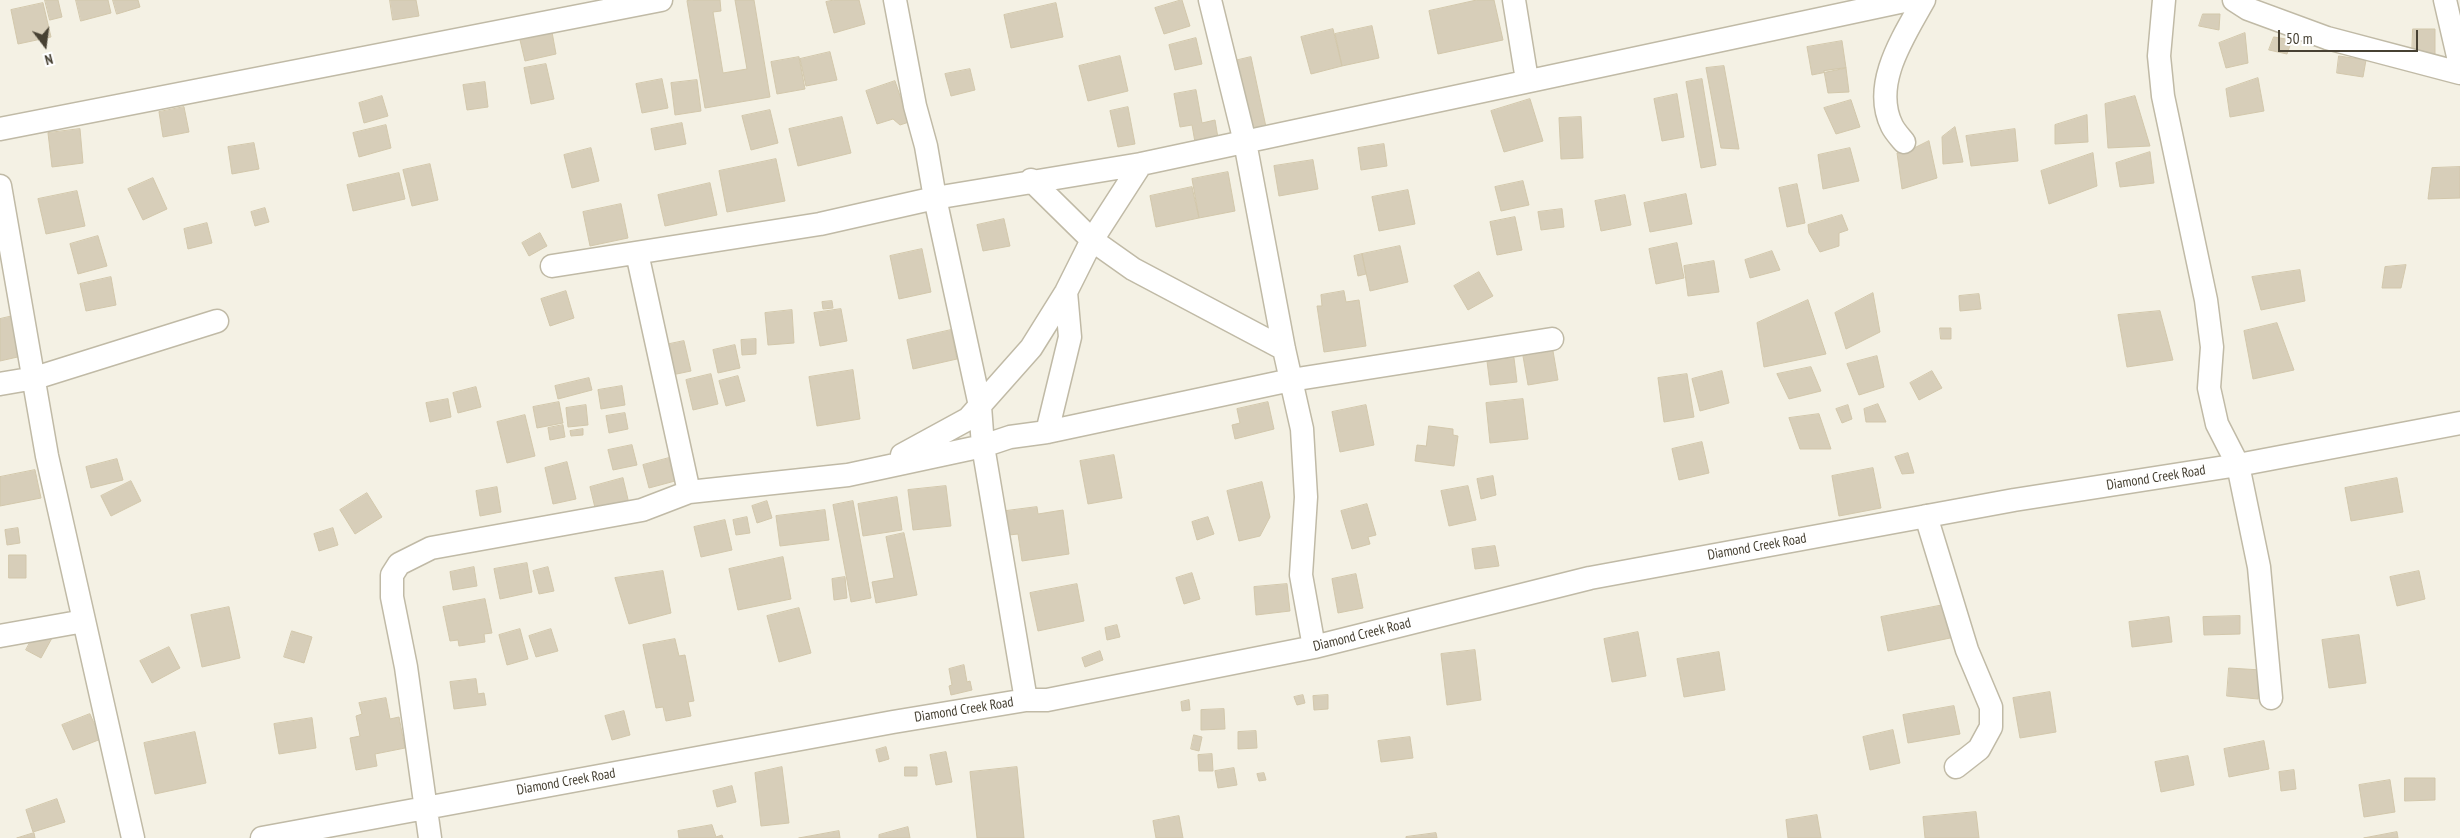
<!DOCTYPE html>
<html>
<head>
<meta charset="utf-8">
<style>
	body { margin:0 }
	#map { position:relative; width:2460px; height:838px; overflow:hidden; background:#f4f1e4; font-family:"PT Sans Narrow",sans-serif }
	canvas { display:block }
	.north { position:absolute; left:20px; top:20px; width:50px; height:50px; -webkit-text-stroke:4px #fff; paint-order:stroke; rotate:165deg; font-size:14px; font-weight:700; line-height:20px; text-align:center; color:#474133 }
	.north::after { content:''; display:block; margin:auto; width:18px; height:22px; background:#474133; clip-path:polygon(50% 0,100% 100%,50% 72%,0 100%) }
	.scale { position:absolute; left:2278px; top:30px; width:140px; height:22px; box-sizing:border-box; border:2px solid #474133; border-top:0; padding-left:6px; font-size:15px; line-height:18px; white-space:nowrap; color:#474133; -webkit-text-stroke:4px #fff; paint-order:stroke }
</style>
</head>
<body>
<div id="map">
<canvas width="2460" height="838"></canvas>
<div class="north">N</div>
<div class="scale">50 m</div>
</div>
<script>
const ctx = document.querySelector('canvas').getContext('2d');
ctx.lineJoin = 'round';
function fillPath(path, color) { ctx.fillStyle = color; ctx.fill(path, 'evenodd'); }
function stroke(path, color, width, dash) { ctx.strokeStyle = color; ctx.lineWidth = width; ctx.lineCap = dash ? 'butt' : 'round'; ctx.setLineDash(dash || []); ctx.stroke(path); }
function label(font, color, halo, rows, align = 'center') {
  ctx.font = font + ' "PT Sans Narrow",sans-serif'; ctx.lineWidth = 4; ctx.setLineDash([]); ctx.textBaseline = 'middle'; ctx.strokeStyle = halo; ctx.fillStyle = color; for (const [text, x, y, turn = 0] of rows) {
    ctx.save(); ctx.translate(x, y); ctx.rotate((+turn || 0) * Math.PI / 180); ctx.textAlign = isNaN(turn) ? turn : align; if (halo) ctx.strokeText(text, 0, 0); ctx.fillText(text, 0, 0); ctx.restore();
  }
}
const building = new Path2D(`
	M45 0H58L62 17 50 20Z
	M76 0H108L111 13 81 21Z
	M113 0H138L140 7 117 14Z
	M390 0H416L419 16 393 20Z
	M693 0H720L721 11 713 12 723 73 747 69 735 0H754L770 97 705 108 687 1Z
	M834 0H859L865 24 834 33 826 2Z
	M1182 0 1190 26 1164 34 1155 8Z
	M1477 0H1494L1503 40 1438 54 1429 11Z
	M43 3 51 37 18 44 11 10Z
	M1056 3 1063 37 1011 48 1004 15Z
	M2203 14H2220L2219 30 2199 26Z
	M1372 26 1379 58 1342 66 1335 34Z
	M1333 29 1342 66 1311 74 1301 37Z
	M2413 29H2435V57H2412Z
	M552 32 556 54 525 61 520 40Z
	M2245 33 2248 63 2226 68 2219 43Z
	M2274 37 2292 40 2287 54 2269 50Z
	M1196 38 1202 64 1175 70 1169 45Z
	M1842 41 1846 68 1812 75 1807 47Z
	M830 52 837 80 806 86 800 59Z
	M1120 56 1128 91 1088 101 1079 66Z
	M2339 56 2366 60 2363 77 2337 73Z
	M799 57 805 89 777 94 771 62Z
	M1251 57 1266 127 1245 131 1230 62Z
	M546 64 554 99 531 104 524 68Z
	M1724 66 1739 149 1721 148 1706 68Z
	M1846 68 1849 92 1828 93 1824 71Z
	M970 69 975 90 951 96 945 74Z
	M2258 78 2264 111 2230 117 2226 89Z
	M662 79 668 108 642 113 636 84Z
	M1702 79 1716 165 1701 168 1686 82Z
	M697 80 701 111 675 115 671 83Z
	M895 81 909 122 900 125 893 119 877 124 866 91Z
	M485 82 488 107 467 110 463 85Z
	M1196 90 1202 123 1215 120 1219 144 1196 148 1192 125 1180 127 1174 94Z
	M1677 94 1684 137 1662 141 1654 99Z
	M382 96 388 116 364 123 359 103Z
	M2135 96 2150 146 2108 148 2105 104Z
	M1530 99 1543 141 1504 152 1491 111Z
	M1851 100 1860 127 1836 134 1824 108Z
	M184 107 189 132 163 137 159 112Z
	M1128 107 1135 144 1118 147 1110 111Z
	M770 110 778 143 751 150 742 116Z
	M2087 115 2088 142 2055 144V125Z
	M842 117 851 153 798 166 789 129Z
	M1581 117 1583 158 1561 159 1559 118Z
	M682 123 686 144 655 150 651 129Z
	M386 125 391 148 359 157 353 133Z
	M1955 127 1963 162 1943 164 1942 137Z
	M80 129 83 163 52 167 48 133Z
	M2015 129 2018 161 1971 166 1966 136Z
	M1929 141 1937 178 1902 189 1897 153 1910 150Z
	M254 143 259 169 232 174 228 147Z
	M1384 144 1387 166 1361 170 1358 148Z
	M591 148 599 181 572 188 564 155Z
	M1850 148 1859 181 1823 189 1818 155Z
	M2150 152 2154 183 2120 187 2116 163Z
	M2093 153 2097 186 2049 204 2041 171Z
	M776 159 785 201 727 212 719 171Z
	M1313 160 1318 189 1279 196 1274 166Z
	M430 164 438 200 412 206 403 170Z
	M2460 167V198L2428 199 2432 168Z
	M1228 172 1235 211 1199 218 1192 179Z
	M399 173 405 199 353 211 347 185Z
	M153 178 167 209 143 220 128 189Z
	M1523 181 1529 205 1501 211 1495 187Z
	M710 183 717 215 665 226 658 195Z
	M1797 184 1805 223 1787 227 1779 188Z
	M1192 187 1199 218 1156 227 1150 196Z
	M1408 190 1415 224 1379 231 1372 197Z
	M77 191 85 226 46 234 38 199Z
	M1686 194 1692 224 1650 232 1644 203Z
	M1625 195 1631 225 1601 231 1595 201Z
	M621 204 628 238 590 246 583 212Z
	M265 208 269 222 255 226 251 212Z
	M1562 209 1564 227 1541 230 1538 212Z
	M1842 215 1848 230 1839 233V246L1820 252 1809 233 1808 225Z
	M1515 217 1522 250 1497 255 1490 222Z
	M1004 219 1010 246 983 251 977 225Z
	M207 223 212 243 188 249 184 229Z
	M540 233 547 246 529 256 522 243Z
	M98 236 107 266 78 274 70 244Z
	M1677 243 1684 278 1656 284 1649 249Z
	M1400 246 1408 282 1370 291 1362 254Z
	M922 249 931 292 899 299 890 256Z
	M1772 251 1780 270 1750 278 1745 260Z
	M1362 254 1366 274 1358 276 1354 256Z
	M1714 261 1719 292 1688 296 1684 266Z
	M2406 265 2401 288H2382L2385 267Z
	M2300 270 2305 301 2261 310 2252 277Z
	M1479 272 1493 296 1468 310 1454 286Z
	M111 277 116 305 86 311 80 284Z
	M566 291 574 318 550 326 541 299Z
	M1344 291 1346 302 1359 300 1366 346 1324 352 1317 306H1322L1321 295Z
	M1873 293 1880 332 1846 349 1835 313Z
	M1979 294 1981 309 1960 311 1959 296Z
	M1808 300 1826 354 1764 367 1757 323Z
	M832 301 833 308 823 309 822 302Z
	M841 309 847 341 820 346 814 313Z
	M792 310 794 343 768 345 765 313Z
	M2160 311 2173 360 2127 367 2118 315Z
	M13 316 22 356 0 361V319Z
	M2277 323 2294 370 2253 379 2244 331Z
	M1940 328H1951V339H1941Z
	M951 330 957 359 913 369 907 340Z
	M756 339V354L742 355 741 340Z
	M684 341 691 371 667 376 660 346Z
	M735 345 740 368 718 373 713 350Z
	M1553 351 1558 380 1528 385 1523 356Z
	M1877 356 1884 387 1859 395 1847 364Z
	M1514 358 1517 382 1490 385 1487 361Z
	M1811 367 1821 391 1789 399 1777 374Z
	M853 370 860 419 817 426 809 377Z
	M1722 371 1729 403 1700 411 1692 379Z
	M1932 371 1942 388 1919 400 1910 383Z
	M711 374 718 404 693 410 686 380Z
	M1687 374 1694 417 1664 422 1658 378Z
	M738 376 745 401 726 406 719 381Z
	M589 378 592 390 558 399 555 386Z
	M622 386 625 405 601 409 598 390Z
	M476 387 481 407 458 413 453 393Z
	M448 399 451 417 430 422 426 403Z
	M1523 399 1528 439 1490 443 1486 403Z
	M559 402 563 423 537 428 533 407Z
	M1268 402 1274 429 1235 439 1232 425 1240 423 1237 409Z
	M1878 404 1886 422H1866L1864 409Z
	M586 405 588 425 568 427 566 408Z
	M1366 405 1374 445 1340 452 1332 412Z
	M1848 405 1852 419 1842 423 1836 409Z
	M625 413 628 429 609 433 606 416Z
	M1819 414 1831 449H1800L1789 418Z
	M525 415 535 456 507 463 497 422Z
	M563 425 565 437 550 440 548 428Z
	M1429 426 1453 429V435L1458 436 1454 466 1415 461 1417 445 1426 446Z
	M583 429V435L571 436 570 431Z
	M1702 442 1709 473 1679 480 1672 449Z
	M632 445 637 465 613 470 608 450Z
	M1908 453 1914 473 1902 474 1895 457Z
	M1114 455 1122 498 1088 504 1080 461Z
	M669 458 675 481 649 488 643 465Z
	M117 459 123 480 91 488 86 467Z
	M567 462 576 499 553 504 545 468Z
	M1873 468 1881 508 1839 516 1832 476Z
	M35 470 41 498 0 506V477Z
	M1493 476 1496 495 1481 499 1477 479Z
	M623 478 630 508 597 516 590 487Z
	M2397 478 2403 512 2351 521 2345 488Z
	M131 481 141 501 111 516 101 496Z
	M1262 482 1270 517 1260 536 1239 541 1227 491Z
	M946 486 951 526 913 530 908 490Z
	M1468 486 1476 520 1449 526 1441 491Z
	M497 487 501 512 480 516 476 491Z
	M367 493 382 517 355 534 340 510Z
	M897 497 902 530 863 536 858 504Z
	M767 501 772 518 757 523 752 506Z
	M853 501 871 598 851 602 833 505Z
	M1367 504 1376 535 1368 537 1370 544 1352 549 1341 511Z
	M1037 507 1038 514 1063 510 1069 554 1022 561 1018 534 1009 535 1006 511Z
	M825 510 829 540 780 546 776 516Z
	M747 517 750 533 736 535 733 520Z
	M1208 517 1214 534 1197 540 1192 522Z
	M725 520 732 550 701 557 694 527Z
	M18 528 20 543 7 545 5 530Z
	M333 528 338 545 319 551 314 534Z
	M904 533 917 595 876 603 872 582 894 578 886 537Z
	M1495 546 1499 566 1475 569 1472 549Z
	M9 555H26V578H9Z
	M783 557 791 599 738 610 729 569Z
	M527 563 532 592 500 599 494 569Z
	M474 567 477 586 453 590 450 572Z
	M548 567 554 591 539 594 533 571Z
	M663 571 671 613 629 624 615 578Z
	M2419 571 2425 599 2397 606 2390 577Z
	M1192 573 1200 599 1184 604 1176 578Z
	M1356 574 1363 608 1338 613 1332 579Z
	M845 577 847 598 834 600 832 579Z
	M1077 584 1084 621 1038 631 1030 593Z
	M1287 584 1290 611 1256 615 1254 587Z
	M485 599 492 633 484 634 485 642 459 646 458 640 450 641 443 607Z
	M1949 604 1955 637 1888 651 1881 617Z
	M229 607 240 658 202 667 191 615Z
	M799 608 811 653 779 662 767 616Z
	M2240 616V634L2204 635 2203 617Z
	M2169 617 2172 642 2132 647 2129 622Z
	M1117 625 1120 637 1107 640 1105 628Z
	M520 629 528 659 507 665 499 635Z
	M551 629 558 651 536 657 529 636Z
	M37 630 52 638 41 658 26 650Z
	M292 631 312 637 304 663 284 657Z
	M1638 632 1646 676 1612 682 1604 639Z
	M2359 635 2366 683 2329 688 2322 640Z
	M675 639 679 656 685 655 694 701 688 702 691 716 666 721 663 707 656 708 643 645Z
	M169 647 180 668 152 683 140 661Z
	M1475 650 1481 700 1447 705 1441 654Z
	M1100 651 1103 660 1085 667 1082 658Z
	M1719 652 1725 690 1684 697 1677 659Z
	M964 665 967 682 970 681 972 690 951 695 949 686 952 685 949 669Z
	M2229 668 2261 670 2258 699 2227 696Z
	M476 679 478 694 484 693 486 705 454 709 450 682Z
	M2050 692 2056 732 2020 738 2013 698Z
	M1303 695 1305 703 1297 705 1294 697Z
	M1328 695V709L1314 710 1313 696Z
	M386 698 390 719 399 717 405 748 375 754 377 766 356 770 350 738 360 736 356 716 362 714 359 703Z
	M1189 700 1190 710 1182 711 1181 702Z
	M1954 706 1960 734 1908 743 1903 715Z
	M1224 709 1225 729 1201 730V710Z
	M624 711 630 735 612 740 605 716Z
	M90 714 101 739 73 750 62 725Z
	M312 718 316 748 279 754 274 724Z
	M1893 730 1900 763 1870 770 1863 737Z
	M1256 731 1257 748 1238 749V732Z
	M195 732 206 783 155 794 144 743Z
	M1194 735 1202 737 1199 751 1191 749Z
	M1410 737 1413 758 1381 762 1378 741Z
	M2264 741 2269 769 2229 777 2224 749Z
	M886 747 889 759 879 762 876 750Z
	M946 752 952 782 936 785 930 755Z
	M1212 754 1213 771H1199L1198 755Z
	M2188 756 2194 785 2161 792 2155 762Z
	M782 767 789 823 761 826 755 773Z
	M905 767H917V776H905Z
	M1017 767 1024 838H977L970 772Z
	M1234 768 1237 785 1218 788 1215 771Z
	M2294 770 2296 789 2281 791 2279 772Z
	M1264 773 1266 780 1259 781 1257 774Z
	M2405 778H2435V800L2405 801Z
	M2390 780 2395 812 2364 817 2359 785Z
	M732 786 736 802 717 807 713 791Z
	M57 799 65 822 33 832 26 810Z
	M1976 812 1979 838H1925L1923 817Z
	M1817 815 1821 838H1788L1786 820Z
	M1179 816 1183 838H1156L1153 821Z
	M712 825 716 837 722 835 723 838H679L678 831Z
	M908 827 910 838H879V835Z
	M839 831 840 838H799Z
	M2397 832 2398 838H2364Z
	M34 833 35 838H17Z
	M1436 833 1437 838H1406V837Z`);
fillPath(building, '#d7ceb9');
stroke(building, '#d2c7ab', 1);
const minor = new Path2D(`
	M895 0 915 106 926 146 935 198 1141 164 1909 0
	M1210 0 1245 142 1284 349 1302 429 1306 497 1301 575 1314 647
	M1514 0 1527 80
	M2164 0 2159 56 2163 96 2206 300 2212 347 2209 388 2217 424 2238 465 2259 567 2271 698
	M2234 0 2248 9 2327 38 2460 73
	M2445 0 2460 65
	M0 129 661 0
	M1904 142C1900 137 1895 132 1892 126 1871 84 1904 36 1924 0
	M1031 180 1092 240 1133 269 1284 349
	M0 186 47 456 133 838
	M637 253 689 492
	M552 266 820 224 935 198 980 406 983 446 1026 700
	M0 384 35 378 217 321
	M1047 432 1070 337 1066 292
	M902 455 968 419 1031 348 1066 292 1092 240 1141 164
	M1926 516 1967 650 1991 707V727L1979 749 1956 767
	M0 636 84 621
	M262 838 893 722 1026 700H1047L1314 647 1590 578 2014 500 2238 465 2460 423
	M430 838 406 667 392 597V575L399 564 431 548 642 510 689 492 848 475 983 446 1010 437 1047 432 1291 380 1552 339`);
stroke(minor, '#c0baa6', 25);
stroke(minor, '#fff', 22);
label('14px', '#474133', '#fff', [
	["Diamond Creek Road",2156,478,-9],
	["Diamond Creek Road",1757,547,-10],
	["Diamond Creek Road",1362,635,-14],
	["Diamond Creek Road",964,710,-9],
	["Diamond Creek Road",566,782,-10]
]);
</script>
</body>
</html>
